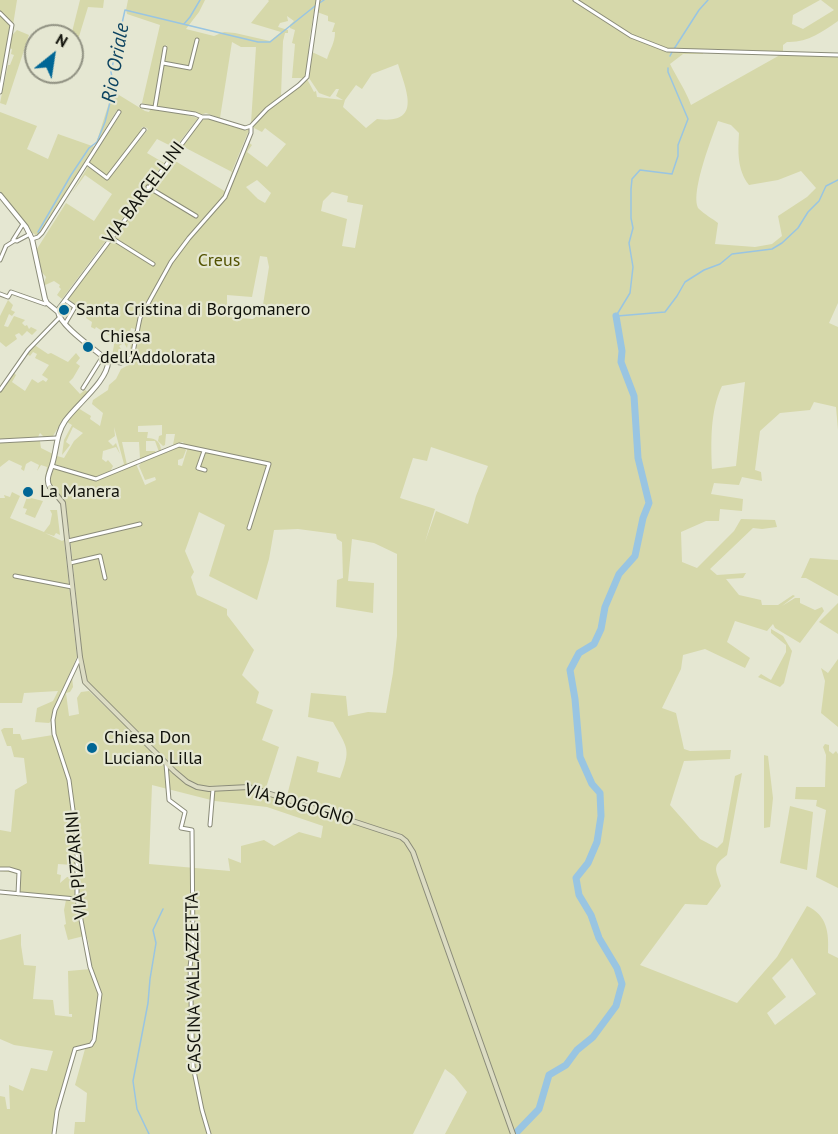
<!DOCTYPE html>
<html>
<head>
<meta charset="utf-8">
<style>
	body { margin:0 }
	#map { position:relative; width:838px; height:1134px; overflow:hidden; background:#e5e7d2; font-family:"PT Sans",sans-serif }
	canvas { display:block }
	.north { position:absolute; left:24px; top:24px; width:60px; height:60px; box-sizing:border-box; background:#e5e7d2; border:2px solid #909182; border-radius:50%; rotate:30deg; font-size:16px; font-weight:700; line-height:24px; text-align:center; color:#10110a }
	.north::after { content:''; display:block; margin:auto; width:21px; height:27px; background:#006695; clip-path:polygon(50% 0,100% 100%,50% 72%,0 100%) }
</style>
</head>
<body>
<div id="map">
<canvas width="838" height="1134"></canvas>
<div class="north">N</div>
</div>
<script>
const ctx = document.querySelector('canvas').getContext('2d');
ctx.lineJoin = 'round';
function fillPath(path, color) { ctx.fillStyle = color; ctx.fill(path, 'evenodd'); }
function stroke(path, color, width, dash) { ctx.strokeStyle = color; ctx.lineWidth = width; ctx.lineCap = dash ? 'butt' : 'round'; ctx.setLineDash(dash || []); ctx.stroke(path); }
function label(font, color, halo, rows, align = 'center') {
  ctx.font = font + ' "PT Sans",sans-serif'; ctx.lineWidth = 4.5; ctx.setLineDash([]); ctx.textBaseline = 'middle'; ctx.strokeStyle = halo; ctx.fillStyle = color; for (const [text, x, y, turn = 0] of rows) {
    ctx.save(); ctx.translate(x, y); ctx.rotate((+turn || 0) * Math.PI / 180); ctx.textAlign = isNaN(turn) ? turn : align; if (halo) ctx.strokeText(text, 0, 0); ctx.fillText(text, 0, 0); ctx.restore();
  }
}
fillPath(new Path2D(`
	M0 0H17L13 25 0 12Z
	M80 0H104L103 8 88 7 74 53 72 52 71 36Z
	M128 0H205L199 12 186 29 214 36 224 32 235 33 270 41 281 32 251 23 269 1 268 0H316L310 35 307 70 304 78H292L295 44 292 43 295 30 290 28V25L294 21 287 16 288 21 280 23 278 27 288 30V33H285L283 41 281 96 251 123 256 47H241L232 42 220 118 206 113 200 115 157 106 167 45 165 46 154 106 142 103 160 25 127 14 126 10Z
	M319 0H820L793 15 792 24 803 29 834 10 821 0H838V21C822 32 807 43 787 42L783 45V53L704 51 703 54H683L670 64C677 78 686 91 691 105L780 55H838V303L829 323 838 327V430L836 407 814 402 810 410 780 413 760 431 755 470 761 472 762 481 742 477 739 485 714 483 711 494 743 499 742 511 720 509 719 521H706L681 532 682 562 697 568 734 531 741 519 775 520 777 527 762 529 753 528 710 569 717 575 746 573 743 578 726 579 739 595 761 600 762 605H778L793 595 795 596 782 606 795 598H800V603L815 610 822 607 824 611 800 643 775 628 773 624 767 631 735 621 727 642 750 658 745 668 705 649 683 655 681 669 662 708 676 713 684 749 690 751 731 750 730 759 684 761 670 805 700 839 717 848 723 842 735 776 742 773 727 855C711 867 716 869 721 886L707 905 685 904 640 965 737 1003 777 957 807 906C827 915 829 932 828 953L838 958V1134H445L467 1092 454 1076 445 1069 413 1134H74L75 1122H85L87 1093 75 1085 85 1049 92 1045 96 1020 90 1044 78 1046 74 1049 57 1105 52 1134H0V1096L5 1097 7 1109H10L9 1085 23 1091 31 1068 47 1071 53 1051 14 1045 0 1039V940L21 934V945L24 965 36 966 33 999 53 1000 55 1015 72 1017V1014H69L68 971 91 969 89 945 77 899 78 840 70 780 55 733 54 720 57 709 72 676 73 687 70 692 66 693 69 716 79 714 77 698 81 692 89 691 187 784C206 795 226 787 247 790 278 794 314 810 345 820L346 817 287 796 297 756 319 762 317 772 340 778C351 749 348 749 333 722L308 717 311 693 346 696 348 716 368 712 386 713 393 673 397 636V554L374 543 352 539 348 581 374 583 373 613 336 607 337 580 343 578 342 542 337 539 336 534 298 529 274 530 269 559 257 600 209 576 225 525 199 512 185 551 194 572 191 577 197 595 227 609V615L254 650 242 675 259 692 256 703 273 710 262 740 279 747 265 791 249 785 201 786 188 780 142 740 88 683 84 674 70 536 64 500 49 483 54 468 96 480 136 464 145 485 156 480 155 477 145 480 139 466 141 463 179 447H184L186 450 183 458 178 460V465L182 466 187 450 183 442 173 445 175 434H166L165 445 163 446 158 441 159 436 162 435V425L138 426V432H148L147 438C156 438 161 442 161 451L159 452 155 441H146V451H155L156 453 140 459 139 442H122L127 465 116 469 124 464 114 427 115 436 108 441 113 446 116 443 120 454 116 447 103 451 102 459 106 462 108 460 113 466 110 472 94 477 55 464 57 456 64 458 74 441 83 433 73 427 66 442 70 445 62 455 64 440 72 425 67 422 78 408 91 416 90 419 100 426 103 413 92 404 93 400 108 390 109 385 116 379 121 369 136 361 138 356 129 352 135 329 131 328 127 348 124 343 119 346 127 356 117 360 112 356 115 339 96 327 95 329 91 327 92 322 86 318 90 309 87 308 85 312 66 299 172 159 226 192 232 172 182 146 202 120 209 119 249 130 232 171 235 172 248 142 252 145 247 152 267 167 286 144 265 128 262 132 254 128 253 125 267 109 307 79 314 92 316 91 317 97 343 100 336 96 339 89H336L330 97 319 93 309 78 312 52 327 59C330 49 335 43 335 32H332L335 23 328 21V16L317 12ZM398 64C406 90 423 125 377 119L366 128 343 107 345 100 356 85 362 89 372 74ZM718 121 731 125 739 133C738 151 737 170 749 185L778 180 801 171 816 188 807 197 778 216 782 236 772 244 755 247 715 244 718 223C713 219 704 214 699 209 689 196 712 137 718 121ZM257 180 271 193 265 203 258 199 246 187ZM332 192 348 196 347 202 363 205 355 248 342 246 347 219 321 211 323 201ZM260 256 267 257 269 267 262 311 253 319 227 317V295L252 297ZM745 382 736 466 712 469C711 442 710 411 722 386ZM431 447 488 466 476 496 468 524 436 511 425 542 435 509 400 498 413 458 427 461ZM152 785 215 801 267 807 323 826 321 838 299 832 274 846 264 840 241 846V863L228 858 230 871 149 864ZM792 958 816 994 775 1025 767 1013 786 997 772 978Z
	M0 14 8 22 10 26 0 91Z
	M17 30 29 35 6 105 0 103 8 65H10L14 55 11 54 12 49 9 48 12 35Z
	M114 87 119 95 145 111 149 112 152 106 198 118 175 148 157 139 147 153 164 163 62 299 57 295 61 289 59 287 60 285 54 281 43 286 46 277 38 268 35 252 66 203 94 221 112 194 85 175 72 193 89 165 108 180 148 129 145 127H142L141 131 107 176 89 163 121 113 117 110 42 231 36 235 31 232 0 191V112L37 126 27 149 48 159 58 134 95 147Z
	M8 300 13 305 11 310 15 312 12 316 9 314 4 326 8 327 14 316 25 320 22 323 25 326 27 325 29 329 31 327 37 330 32 335 27 331 22 336 19 333 15 335 17 339 6 347 0 342V316Z
	M33 344 48 354 51 353 68 362 76 353 80 358 76 363 80 366 73 378 69 382 80 394 85 390 88 392 62 421 53 436 44 437 40 433 38 437 0 440V392L14 373 16 375 12 382 25 391 32 379 38 383 43 380 46 382 48 379 42 375 49 365 35 358 37 354 33 352 30 356 27 354Z
	M40 441 41 448 53 454 45 479 47 467 41 465 37 471 39 465 31 461 26 464 24 471 21 469 22 466 9 460 0 467V443Z
	M12 492 20 496 10 518 44 532 50 524 52 514 50 510H57L60 535 56 533 54 536 45 533 62 541 64 540 77 657 53 711 52 720 49 723 35 722 37 708 53 701 58 691 24 693 22 703H0V498H5L4 495 10 497Z
	M27 497 43 501 35 518 25 514 27 509 23 508Z
	M810 558 838 560V596L806 578H801Z
	M838 603V634L819 622Z
	M771 629 783 636 792 651 784 683 780 687 758 677 761 674 771 680 786 652V645L771 633Z
	M838 659V727L821 713 825 681 821 668 828 673Z
	M4 728H13V734H20L22 740 53 735 69 780 75 840V863L73 865 58 864 57 874 61 875 60 883 67 877H74L75 898 18 893V873L0 871V830L11 832 15 790 27 783 24 758 14 757 11 746H7L1 730Z
	M825 744 829 745V751L833 754 836 751 838 754V888L816 877 826 810 816 806 817 800 795 799 796 787H825L826 755 823 747Z
	M764 755 768 756 773 798 770 827 764 828Z
	M790 806 813 812 807 870 780 863Z
	M66 900 75 901 84 936 68 940 64 925 66 924 64 910Z`), '#d6d8aa');
stroke(new Path2D(`
	M318 4 324 0
	M184 24 190 17 200 0
	M674 49 699 10 708 0
	M670 56 672 52
	M38 232 71 175 89 148 97 142 105 122 114 87 111 72 125 10 216 32 258 42H270L315 6
	M616 316 630 293 633 267 629 243 633 228 631 218V189L632 179 640 170 672 174 678 156V145L688 119 668 72V68
	M617 316 665 312 677 296 685 282 704 270 720 264 732 254 772 249 782 243 798 228 808 212 819 201 826 186 838 180
	M149 1134 137 1109 133 1081 148 1003 150 979 156 943 153 930 163 909`), '#99c5e2', 1.5);
stroke(new Path2D(`
	M515 1134 539 1109 549 1075 566 1065 577 1050 593 1037 616 1006 622 984 617 968 599 938 591 915 579 895 576 878 588 863 597 842 601 816 600 793 592 784 580 757 575 699 570 670 579 653 594 644 601 629 605 607 619 574 635 556 643 518 649 503 638 458 634 396 621 362 622 351 616 316`), '#99c5e2', 7);
const minor = new Path2D(`
	M575 0 631 36 667 50 838 55
	M0 13 12 25 0 92
	M163 63 190 68 197 40
	M142 106 195 114 202 117
	M155 107 165 48
	M251 126 267 109 299 85 307 77 318 0
	M87 163 107 178 144 130
	M148 187 196 216
	M23 224 13 240 17 241 30 234
	M110 237 153 264
	M32 239 38 237 42 233 119 112
	M0 260 6 246 14 241
	M0 294 8 297 11 292 45 304 47 303
	M65 300 75 307 65 324
	M58 312 59 308 202 117H209L245 128 251 126
	M108 361 121 363 132 357 140 318 171 262 189 238 225 197 251 133V126
	M83 388 103 356
	M0 390 28 350 59 318
	M0 441 57 438
	M204 451 198 468 205 470
	M52 466 96 479 179 445 269 464 249 528
	M68 541 140 524
	M70 563 100 556 105 578
	M15 576 72 587
	M166 764 169 800 185 812 181 828 192 830 193 944 190 967 193 1066 202 1110 209 1134
	M210 825 213 789
	M0 869H9L19 872 18 894
	M0 892 76 899
	M54 1134 57 1111 75 1049 91 1045 94 1040 100 994 90 967 77 899V840L69 780 54 734 53 720 55 710 80 657`);
const tertiary = new Path2D(`
	M0 195 26 227 32 239 45 299 47 303 58 312C60 326 96 350 108 361 109 380 76 405 65 421 56 434 57 449 52 465 50 472 45 480 50 487`);
const secondary = new Path2D(`
	M50 487 63 503 80 657 85 682 174 771 187 782 197 787 209 789 249 787 401 837 406 841 413 852 513 1134`);
stroke(minor, '#8b8c79', 5);
stroke(tertiary, '#8b8c79', 6);
stroke(secondary, '#8b8c79', 6);
stroke(minor, '#fff', 3);
stroke(tertiary, '#fff', 4);
stroke(secondary, '#dcdcc3', 4);
for (const [x, y, r, color] of [
	[64,310,6,"#006695"],
	[88,347,6,"#006695"],
	[28,492,6,"#006695"],
	[92,748,6,"#006695"]
]) { const dot = new Path2D(); dot.arc(x, y, r, 0, 2 * Math.PI); ctx.fillStyle = color; ctx.fill(dot); stroke(dot, '#e5e7d2', 2); }
label('18px', '#10110a', '#e5e7d2', [
	["VIA BARCELLINI",144,193,-53],
	["VIA BOGOGNO",299,805,16],
	["VIA PIZZARINI",77,865,-95],
	["CASCINA VALLAZZETTA",194,983,-91]
]);
label('18px', '#525200', '#e5e7d2', [
	["Creus",219,261]
]);
label('18px', '#10110a', '#e5e7d2', [
	["Santa Cristina di Borgomanero",76,310],
	["Chiesa",100,337],
	["dell'Addolorata",100,358],
	["La Manera",40,492],
	["Chiesa Don",104,738],
	["Luciano Lilla",104,759]
], 'left');
label('italic 20px', '#0c4360', '#e5e7d2', [
	["Rio Oriale",116,63,-80]
]);
</script>
</body>
</html>
